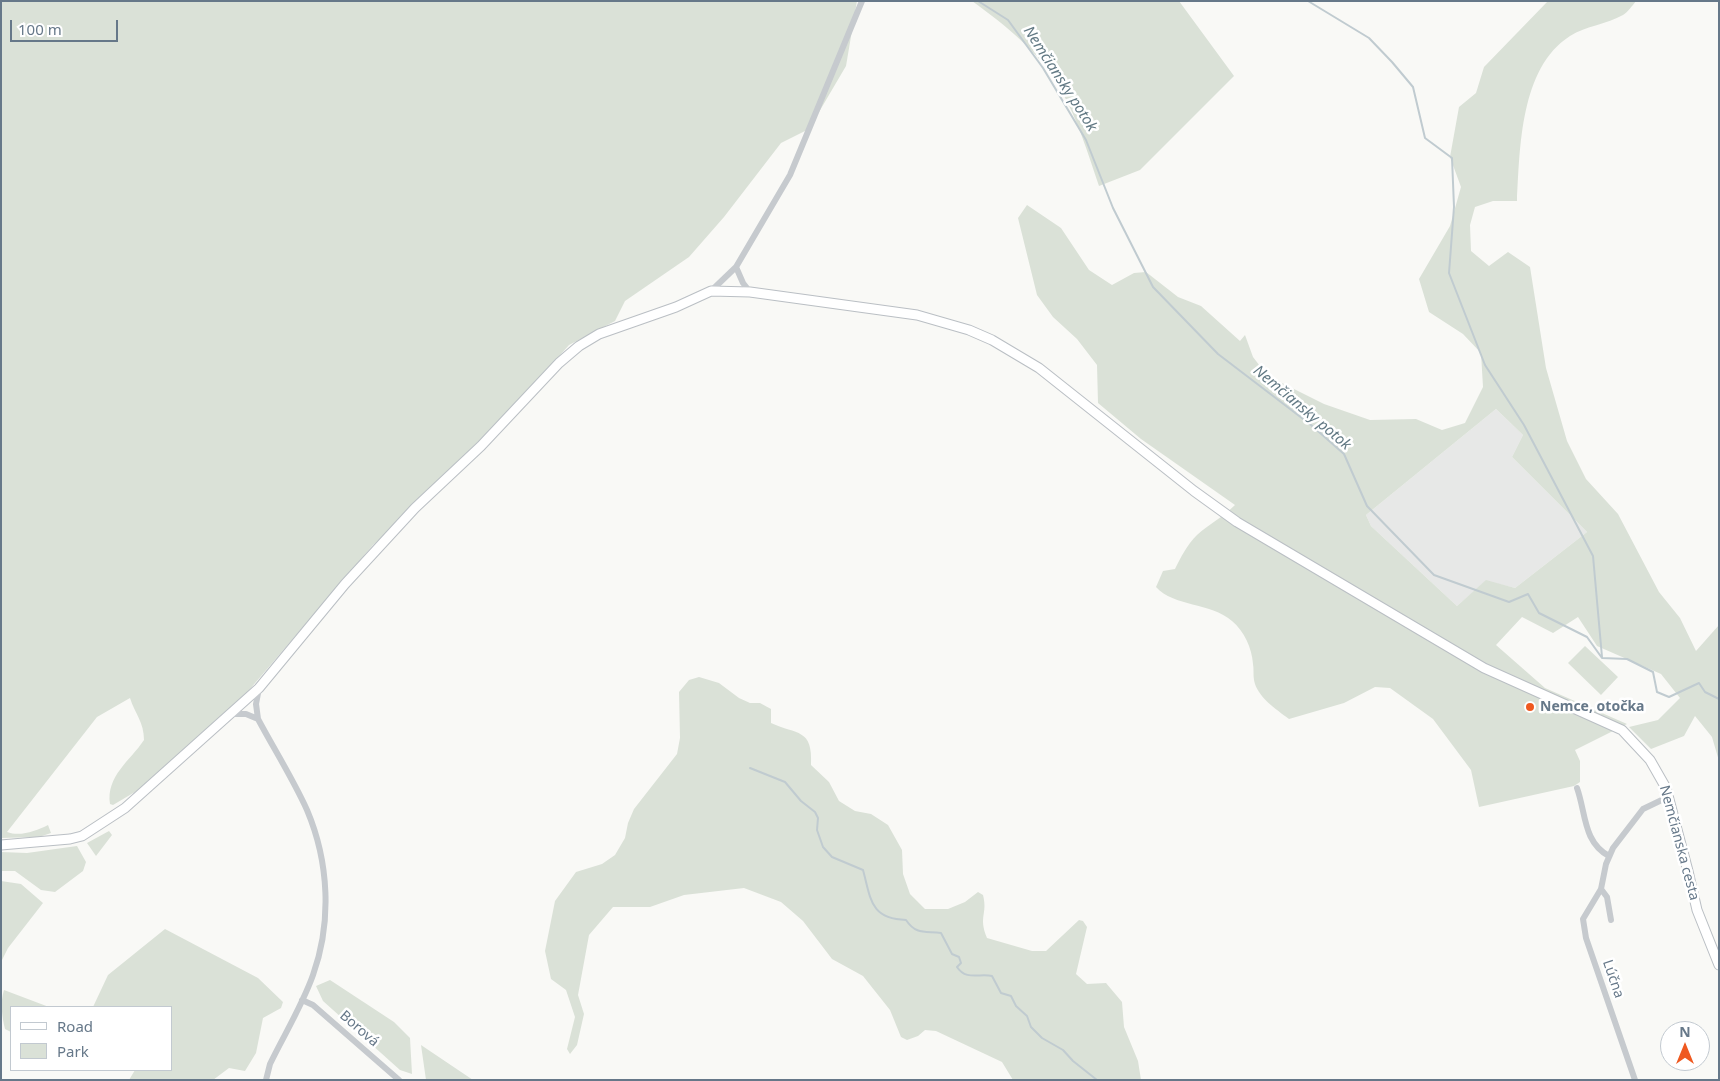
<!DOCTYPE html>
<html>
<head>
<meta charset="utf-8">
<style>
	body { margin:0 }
	#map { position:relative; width:1720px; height:1081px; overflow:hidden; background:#f9f9f6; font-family:"Noto Sans",sans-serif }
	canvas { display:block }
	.frame { position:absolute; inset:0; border:2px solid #667889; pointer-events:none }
	.legend { position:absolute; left:10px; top:1006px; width:162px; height:65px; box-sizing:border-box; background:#fff; border:1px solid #c2c9d0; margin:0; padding:6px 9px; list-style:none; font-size:15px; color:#667889 }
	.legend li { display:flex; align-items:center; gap:10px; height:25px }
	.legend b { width:25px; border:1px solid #c2c9d0 }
	.north { position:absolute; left:1660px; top:1021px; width:50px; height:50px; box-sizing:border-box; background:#fff; border:1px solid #c2c9d0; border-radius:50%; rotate:0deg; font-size:14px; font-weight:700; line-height:20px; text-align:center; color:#667889 }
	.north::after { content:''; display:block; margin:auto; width:18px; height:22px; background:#ef5920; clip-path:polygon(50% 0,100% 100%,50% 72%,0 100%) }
	.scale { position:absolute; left:10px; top:20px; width:108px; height:22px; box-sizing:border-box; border:2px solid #667889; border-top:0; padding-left:6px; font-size:15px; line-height:18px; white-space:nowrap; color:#667889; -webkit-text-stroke:4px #fff; paint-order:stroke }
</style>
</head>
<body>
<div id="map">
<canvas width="1720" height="1081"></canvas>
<div class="frame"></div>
<ul class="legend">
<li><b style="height:6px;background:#fff"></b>Road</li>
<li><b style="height:14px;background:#dae1d7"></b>Park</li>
</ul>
<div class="north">N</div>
<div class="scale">100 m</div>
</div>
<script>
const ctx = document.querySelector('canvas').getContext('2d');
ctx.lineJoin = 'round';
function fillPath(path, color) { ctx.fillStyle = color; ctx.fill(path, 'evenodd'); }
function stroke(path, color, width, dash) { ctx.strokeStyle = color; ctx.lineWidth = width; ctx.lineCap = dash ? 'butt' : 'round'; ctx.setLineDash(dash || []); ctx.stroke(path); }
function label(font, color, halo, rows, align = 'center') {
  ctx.font = font + ' "Noto Sans",sans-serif'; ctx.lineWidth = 5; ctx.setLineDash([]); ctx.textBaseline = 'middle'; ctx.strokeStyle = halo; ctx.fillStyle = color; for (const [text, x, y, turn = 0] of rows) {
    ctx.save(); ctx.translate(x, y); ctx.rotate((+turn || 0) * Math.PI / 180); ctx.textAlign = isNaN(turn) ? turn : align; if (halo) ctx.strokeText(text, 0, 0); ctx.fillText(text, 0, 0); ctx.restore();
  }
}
fillPath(new Path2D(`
	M1496 409 1523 435 1512 457 1587 532 1515 588 1486 581 1457 606 1371 526 1366 515Z`), '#e7e8e7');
fillPath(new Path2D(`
	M1 1H857L846 66 809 129 781 143 724 217 689 257 625 301 615 321 569 345 500 423 417 507 373 545 244 696 140 789 113 805 110 804C106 776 130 761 144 740 144 722 135 714 130 698L97 717 7 832C20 837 36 831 48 825L51 833 39 837 1 838Z
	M972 1H1179L1234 76 1140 170 1099 186C1088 154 1078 120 1061 90 1041 53 1005 25 972 1Z
	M1548 1H1636C1632 6 1628 12 1623 15 1607 24 1586 26 1570 36 1520 68 1520 148 1517 201H1493L1475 207 1470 225 1471 251 1489 266 1508 252 1530 267 1546 368 1567 441 1586 479 1618 514 1659 592 1680 618 1696 651 1719 625V761L1712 737 1695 716 1684 736 1651 749 1629 727 1658 720 1680 698 1661 674 1597 646 1578 617 1553 633 1522 617 1496 645 1545 688 1627 724 1575 750 1580 761V782L1574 786 1479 807 1471 770 1433 719 1390 688 1375 687 1344 703 1289 719C1276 709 1257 697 1254 680 1253 675 1254 669 1253 664 1252 648 1244 631 1232 621 1210 602 1174 607 1156 587L1163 571 1175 569C1181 557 1187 545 1197 535 1208 525 1223 517 1235 505L1141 439 1098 403 1097 365 1077 339 1053 317 1037 295 1018 218 1027 205 1061 228 1089 270 1112 285 1134 273 1146 272 1178 297 1201 306 1240 341 1245 335 1253 357 1263 370 1282 383 1324 404 1370 420 1416 419 1442 430 1465 423 1483 387 1481 353 1463 334 1429 312 1419 279 1450 226 1461 187 1450 157 1459 107 1476 93 1484 67ZM1496 409 1523 435 1512 457 1587 532 1515 588 1486 580 1457 606 1371 526 1366 515Z
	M1585 646 1618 677 1601 695 1568 663Z
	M699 677 719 683 739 698 750 703H760L771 709V723C797 735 813 728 811 765L829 782 839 801 855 811 871 814 888 825 902 850 903 874 910 894 925 909H948L965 902 978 892 983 895C988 915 978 916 987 938L1032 951H1046L1079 920 1083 921 1087 927 1076 974 1087 984 1106 983 1122 1002 1124 1027 1138 1061 1141 1080H1013L1002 1062 936 1031 925 1030 918 1036 907 1040 901 1037 890 1010 863 976 832 959 803 921 781 902 744 888 684 895 650 907H613L589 935 578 995 584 1014 577 1045 570 1054 567 1049 575 1017 566 990 551 979 545 951 555 901 576 872 602 864 615 855 625 838 628 823 634 809 677 754 680 738 679 692 689 680Z
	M109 831 112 835 96 856 87 843Z
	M77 846 86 862 83 871 55 892 41 890 15 871H1V852L27 853Z
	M1 881 21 884 43 903 8 948 1 962Z
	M165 929 258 978 283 1002 281 1008 263 1018 256 1053 245 1071 229 1068 213 1080H129L135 1070H171V1007H93L108 975Z
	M330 980 394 1022 410 1038 412 1074 400 1070 323 1001 316 986Z
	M4 990 49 1007H11V1032L5 1029C2 1017 0 1002 4 990Z
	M421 1045 473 1080H426Z`), '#dae1d7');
stroke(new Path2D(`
	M978 1 1008 20 1043 68 1086 140 1113 208 1153 287 1218 354 1311 425 1344 454 1367 506 1434 575 1509 602 1528 594 1539 613 1587 637 1602 658 1627 659 1653 672 1657 692 1669 697 1699 683 1705 692 1719 699
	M1308 1 1369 38 1392 62 1413 87 1425 138 1452 158 1454 207 1449 273 1485 365 1524 425 1593 556 1602 657
	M750 768 785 782 801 801 815 812 818 818 817 830 823 847 832 857 863 870C871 899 870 919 906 920 916 935 925 931 941 933L952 954 959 957 961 963 957 967C966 981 980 973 992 976L1001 993 1011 996 1016 1006 1027 1016 1031 1027 1042 1038 1063 1050 1073 1061 1097 1080`), '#c0cbd0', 2);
const secondary = new Path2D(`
	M1 845 70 839 82 836 125 808 259 688 345 584 415 508 481 446 559 363 579 346 599 334 676 307 711 291 750 292 917 315 969 330 992 340 1039 368 1194 491 1237 522 1484 668 1622 730 1650 760 1666 788 1688 871 1697 910 1719 965`);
stroke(secondary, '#babfc4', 11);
stroke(new Path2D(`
	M736 267 743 283 750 292
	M711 291 736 267 790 175 862 1
	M259 688 256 704 258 719C274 749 293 779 307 810 329 862 332 922 313 975 302 1006 284 1035 270 1064L266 1080
	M231 714H246L258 719
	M1577 788C1586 813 1583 842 1609 856
	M1601 889 1607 897 1611 920
	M302 1000 313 1005 399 1080
	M1635 1080 1586 938 1583 919 1601 889 1606 864 1613 848 1643 809 1668 797`), '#c6cace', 6);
stroke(secondary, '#fff', 9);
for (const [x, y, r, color] of [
	[1530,707,5,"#ef5920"]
]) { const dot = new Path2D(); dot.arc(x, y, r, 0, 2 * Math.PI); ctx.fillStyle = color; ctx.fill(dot); stroke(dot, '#fff', 2); }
label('bold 14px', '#667889', '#fff', [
	["Nemce, otočka",1540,707]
], 'left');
label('14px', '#667889', '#fff', [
	["Nemčianska cesta",1679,843,75],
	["Lúčna",1613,979,71],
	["Borová",359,1029,41]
]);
label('italic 15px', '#627984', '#fff', [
	["Nemčiansky potok",1060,79,57],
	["Nemčiansky potok",1302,408,40]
]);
</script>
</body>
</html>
